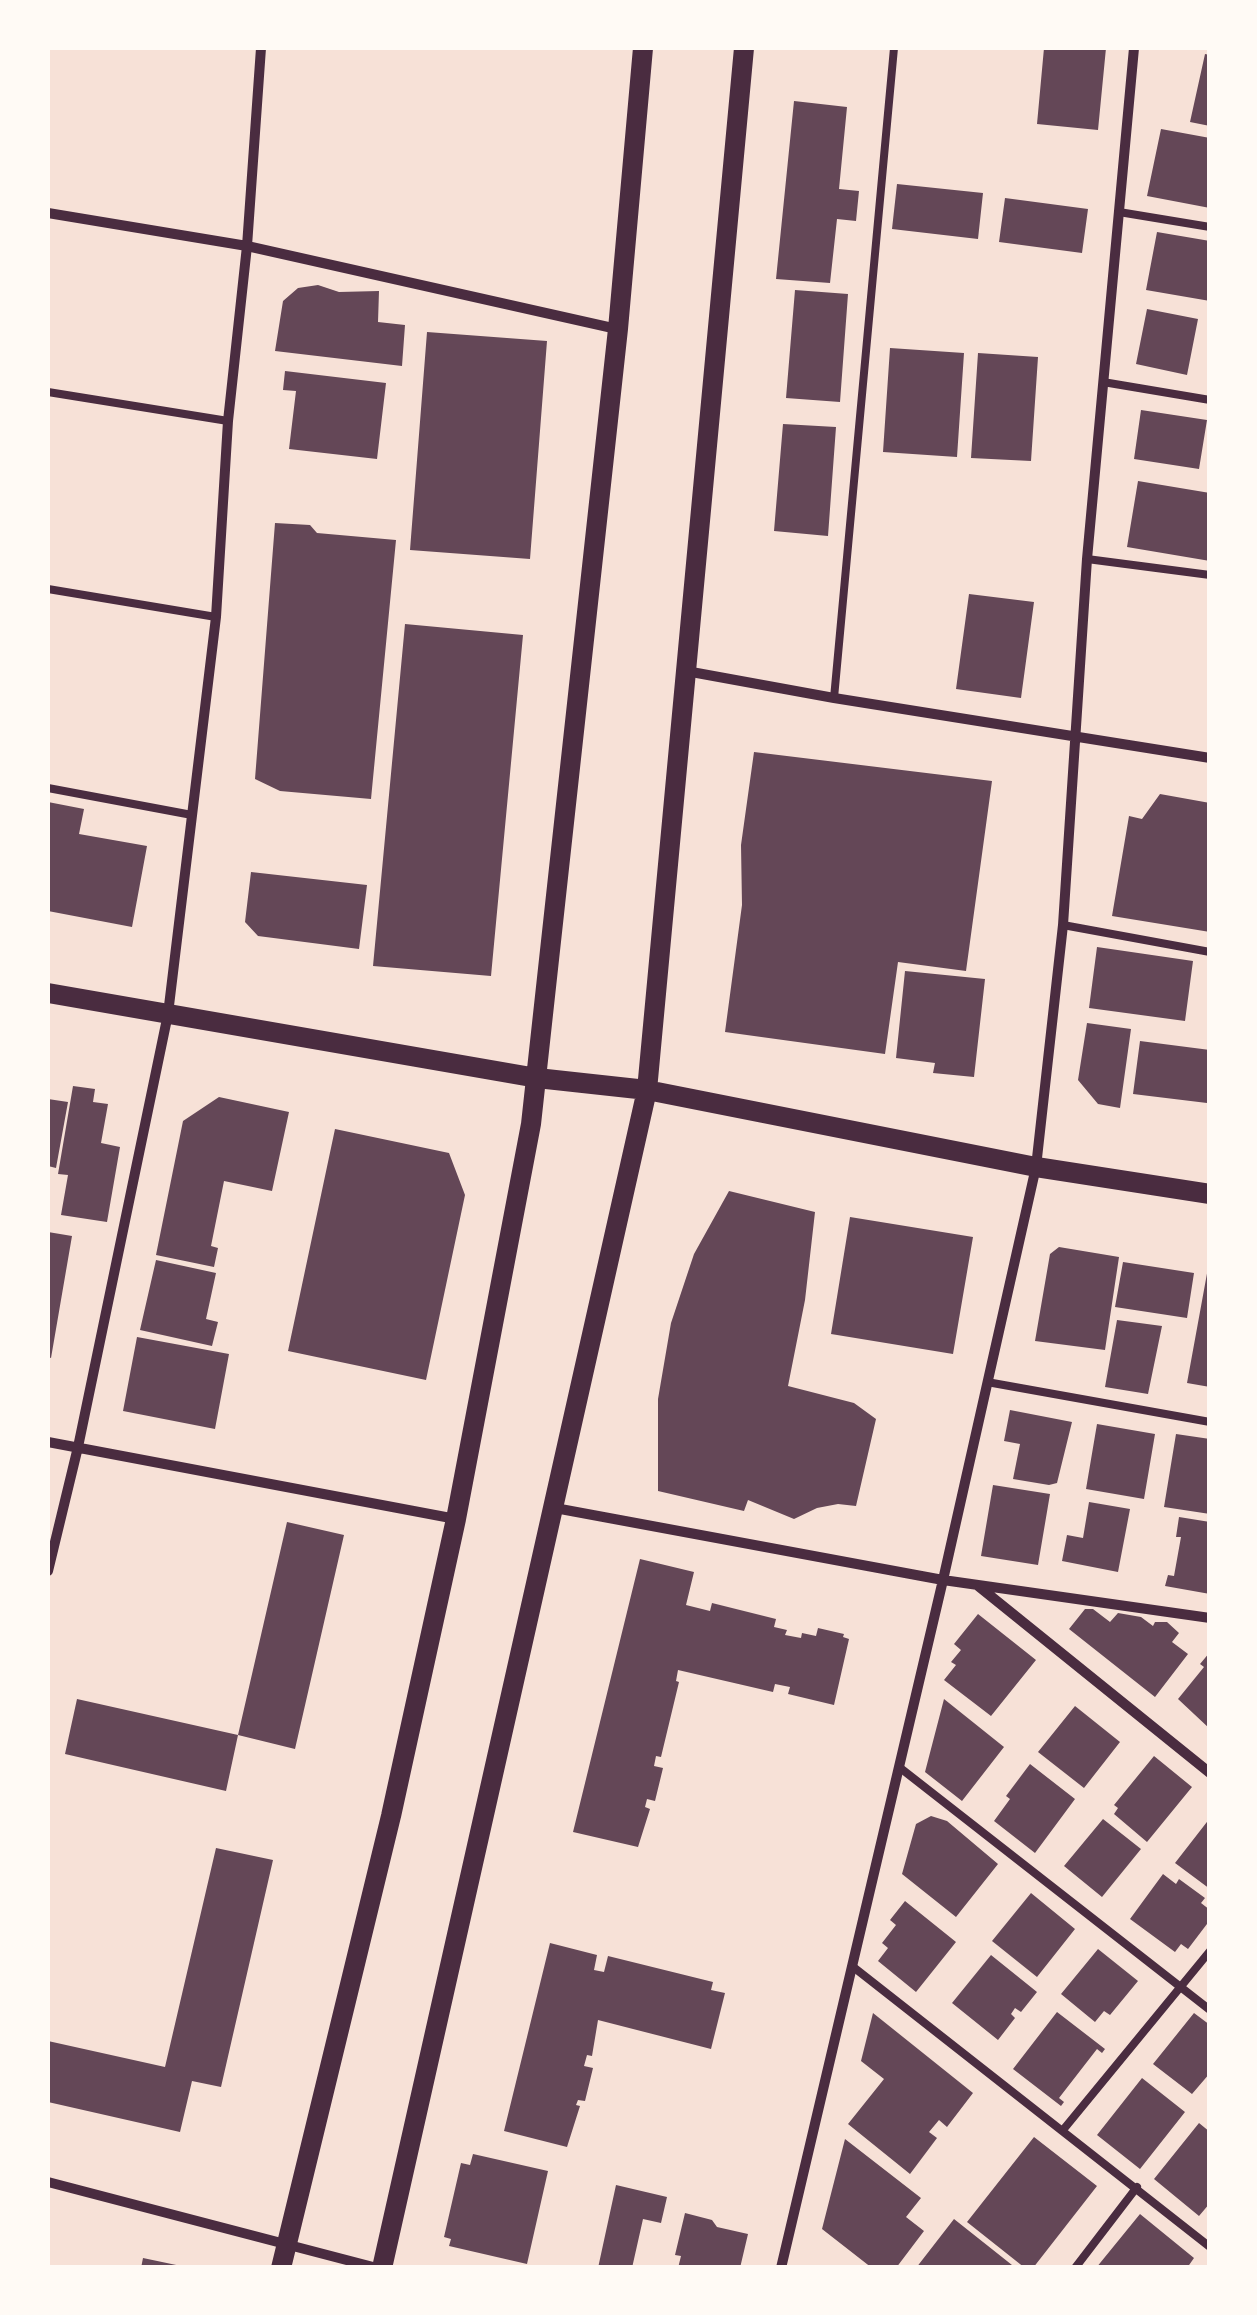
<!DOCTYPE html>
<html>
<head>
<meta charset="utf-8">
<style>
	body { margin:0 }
	#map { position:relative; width:1257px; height:2315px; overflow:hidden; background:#f7e1d7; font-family:"Fira Sans Condensed",sans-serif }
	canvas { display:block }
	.frame { position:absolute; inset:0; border:50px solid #fffaf5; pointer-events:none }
</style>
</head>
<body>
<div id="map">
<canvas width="1257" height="2315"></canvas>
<div class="frame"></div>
</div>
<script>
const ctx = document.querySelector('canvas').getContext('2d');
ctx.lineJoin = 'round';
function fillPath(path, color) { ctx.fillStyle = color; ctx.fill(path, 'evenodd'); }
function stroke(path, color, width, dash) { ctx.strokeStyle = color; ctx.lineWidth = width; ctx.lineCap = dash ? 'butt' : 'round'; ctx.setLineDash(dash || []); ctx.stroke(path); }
fillPath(new Path2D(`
	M1044 48H1106L1098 130 1037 124Z
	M1205 54 1210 55V126L1190 122Z
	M794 101 847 107 839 189 859 191 856 221 837 219 830 283 776 279Z
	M1161 129 1210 138V208L1147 196Z
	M897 184 983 193 978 239 892 229Z
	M1005 198 1088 209 1082 253 999 242Z
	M1157 232 1210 241V301L1146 290Z
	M318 285 339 292 379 291 378 322 405 325 402 366 275 351 283 301 298 288Z
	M795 290 848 294 840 402 786 398Z
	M1147 309 1198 319 1187 375 1136 364Z
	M427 332 547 341 530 559 410 550Z
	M890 348 964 353 957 457 883 452Z
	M978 353 1038 357 1031 461 971 458Z
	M285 371 386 383 377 459 289 449 296 391 283 390Z
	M1141 410 1207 420 1199 469 1134 459Z
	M783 424 836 427 828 536 774 531Z
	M1138 481 1210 493V561L1127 547Z
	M275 523 310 525 317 533 396 540 371 799 280 791 255 779Z
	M969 594 1034 602 1021 698 956 689Z
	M405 624 523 635 491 976 373 966Z
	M754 752 992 781 966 971 898 962 885 1054 725 1032 742 905 741 845Z
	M1160 794 1210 803V932L1112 916 1129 816 1142 819Z
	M48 802 84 809 79 834 147 846 132 927 48 911Z
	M251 872 367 885 359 949 258 936 245 922Z
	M1097 947 1193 961 1185 1021 1089 1008Z
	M905 971 985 979 974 1077 933 1073 935 1063 896 1058Z
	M1087 1023 1131 1029 1120 1108 1098 1104 1078 1080Z
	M1140 1041 1210 1050 1207 1103 1133 1094Z
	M73 1086 95 1089 93 1102 108 1104 101 1143 120 1147 107 1222 61 1215 68 1175 58 1174Z
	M219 1097 289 1112 272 1191 224 1181 211 1246 218 1248 214 1267 156 1255 183 1121Z
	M48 1099 68 1102 56 1168 48 1166Z
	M335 1129 449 1153 465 1195 426 1380 288 1351Z
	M729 1191 815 1212 805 1300 788 1386 854 1403 876 1419 856 1506 838 1504 817 1508 794 1519 748 1500 744 1511 658 1491V1399L671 1323 694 1254Z
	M850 1217 973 1237 953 1354 831 1334Z
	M48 1232 72 1236 51 1358 48 1357Z
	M1059 1247 1119 1257 1105 1350 1035 1341 1050 1254Z
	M156 1260 216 1273 206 1319 218 1322 212 1346 140 1330Z
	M1123 1262 1194 1273 1187 1318 1115 1307Z
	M1208 1268H1210V1387L1187 1383Z
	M1117 1320 1162 1326 1148 1394 1105 1387Z
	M137 1337 229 1354 215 1429 123 1411Z
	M1010 1410 1072 1422 1057 1483 1049 1485 1013 1479 1020 1444 1004 1441Z
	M1097 1424 1155 1434 1144 1499 1086 1489Z
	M1176 1434 1210 1439V1514L1164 1507Z
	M993 1485 1050 1494 1038 1565 981 1556Z
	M1089 1502 1130 1509 1118 1572 1062 1561 1067 1535 1083 1538Z
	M1179 1517 1210 1522V1594L1165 1586 1168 1575 1174 1576 1181 1537H1176Z
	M287 1522 344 1535 295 1749 238 1735Z
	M640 1559 694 1572 686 1605 710 1611 712 1603 776 1619 774 1627 787 1630 785 1635 801 1638 802 1633 816 1636 818 1628 844 1634 843 1637 849 1639 834 1705 788 1694 790 1687 775 1684 773 1692 678 1670 676 1681 679 1682 661 1757 656 1756 654 1766 663 1768 655 1801 647 1799 645 1807 650 1809 638 1847 573 1832Z
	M1085 1609H1093L1110 1622 1118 1613 1141 1617 1153 1626 1155 1622H1167L1179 1633 1172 1642 1188 1654 1155 1697 1069 1629Z
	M978 1614 1036 1660 991 1716 944 1680 956 1665 951 1662 961 1650 954 1644Z
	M1210 1652V1729L1178 1699 1204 1667 1200 1664Z
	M77 1699 238 1735 226 1791 65 1754Z
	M944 1699 1004 1747 962 1801 925 1772Z
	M1075 1706 1120 1742 1084 1788 1038 1752Z
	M1154 1756 1192 1787 1147 1842 1114 1814 1118 1808 1114 1805Z
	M1030 1764 1075 1799 1035 1853 994 1821 1010 1799 1006 1796Z
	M931 1816 947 1821 998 1864 956 1917 902 1874 916 1824Z
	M1210 1818V1889L1175 1863Z
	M1103 1819 1141 1849 1102 1897 1064 1866Z
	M216 1848 273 1860 221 2087 192 2081 180 2132 48 2102V2041L165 2067Z
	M1163 1874 1176 1884 1179 1879 1205 1898 1201 1903 1210 1910V1920L1188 1949 1181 1944 1175 1952 1130 1919Z
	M1031 1893 1075 1929 1037 1977 992 1941Z
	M905 1901 956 1942 916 1992 878 1961 888 1948 882 1943 896 1925 890 1920Z
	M550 1943 597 1955 594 1970 604 1972 608 1956 713 1982 711 1990 725 1993 711 2049 598 2020 592 2056 587 2055 584 2066 593 2068 585 2101 578 2100 576 2105 580 2106 567 2147 504 2131Z
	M1098 1949 1138 1981 1110 2015 1104 2011 1095 2022 1061 1994Z
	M991 1955 1037 1992 1021 2012 1015 2008 1011 2014 1015 2018 998 2040 952 2003Z
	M1057 2012 1105 2049 1102 2053 1097 2049 1059 2098 1064 2102 1061 2106 1013 2069Z
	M873 2013 973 2093 947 2127 939 2120 929 2132 937 2138 910 2174 848 2124 884 2079 861 2061Z
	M1194 2013 1210 2025V2073L1192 2094 1153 2064Z
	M1142 2078 1185 2112 1140 2169 1097 2135Z
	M1199 2123 1210 2132V2203L1199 2216 1154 2179Z
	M1034 2137 1097 2186 1033 2268H1025L967 2222Z
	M845 2139 921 2198 906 2217 924 2231 896 2268H872L822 2229Z
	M473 2154 548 2171 527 2264 449 2246 451 2239 444 2237 461 2163 470 2165Z
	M616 2185 667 2197 661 2223 643 2219 632 2268H598Z
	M685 2213 712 2220 717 2227 748 2234 740 2268H678L681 2256 675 2255Z
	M1140 2214 1194 2258 1187 2268H1096Z
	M954 2219 1012 2265 1011 2268H916Z
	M143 2258 181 2266V2268H141Z`), '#644757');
stroke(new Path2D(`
	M1119 212 1210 227
	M1103 382 1210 400
	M48 392 228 421
	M1087 559 1210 575
	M48 589 216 617
	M834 698 894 48
	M48 788 192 815
	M1063 925 1210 952
	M987 1382 1210 1422
	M899 1767 1210 2010
	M852 1966 1210 2247
	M1063 2130 1210 1951
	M1075 2268 1137 2187`), '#4a2c40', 8);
stroke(new Path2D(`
	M48 213 247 246 617 329
	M686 671 834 698 1210 758
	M48 1442 456 1519
	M555 1508 943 1580 1210 1618
	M48 1571 78 1447 168 1014 216 617 228 421 247 246 261 48
	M977 1585 1210 1773
	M48 2182 377 2268
	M781 2268 943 1580 1036 1167 1063 925 1087 559 1134 48`), '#4a2c40', 10);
stroke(new Path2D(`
	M48 993 537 1078 647 1090 1036 1167 1210 1194
	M281 2268 391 1816 456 1519 531 1124 618 329 643 48
	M382 2268 647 1090 744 48`), '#4a2c40', 20);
</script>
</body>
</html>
